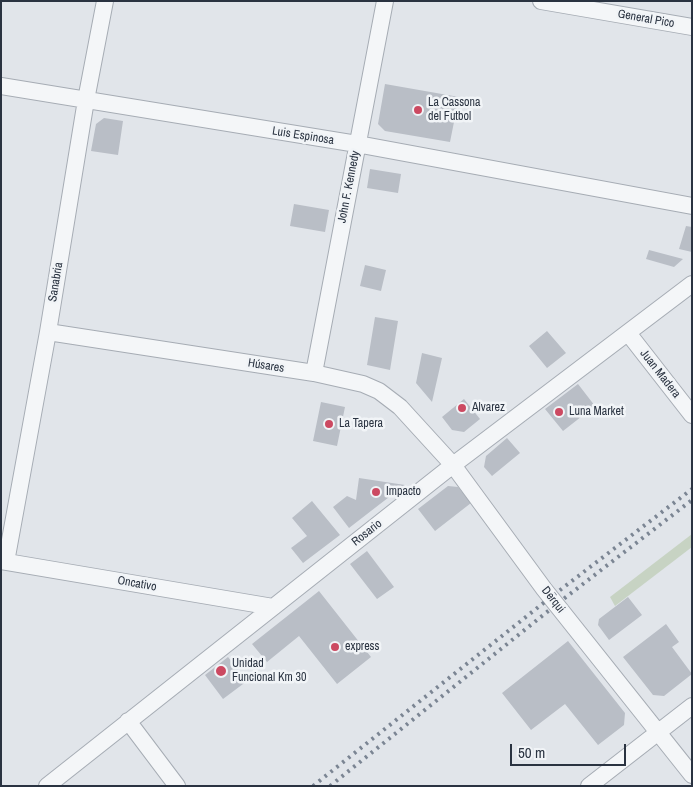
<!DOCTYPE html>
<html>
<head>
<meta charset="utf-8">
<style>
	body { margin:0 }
	#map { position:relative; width:693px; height:787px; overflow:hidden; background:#e1e5ea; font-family:"Archivo Narrow",sans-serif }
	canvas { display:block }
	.frame { position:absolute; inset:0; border:2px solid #2a3341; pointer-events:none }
	.scale { position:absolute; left:510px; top:744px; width:116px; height:22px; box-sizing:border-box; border:2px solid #2a3341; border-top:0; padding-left:6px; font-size:15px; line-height:18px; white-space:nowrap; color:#2a3341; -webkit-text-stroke:4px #f1f4f7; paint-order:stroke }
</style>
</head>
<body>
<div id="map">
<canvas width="693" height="787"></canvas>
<div class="frame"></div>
<div class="scale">50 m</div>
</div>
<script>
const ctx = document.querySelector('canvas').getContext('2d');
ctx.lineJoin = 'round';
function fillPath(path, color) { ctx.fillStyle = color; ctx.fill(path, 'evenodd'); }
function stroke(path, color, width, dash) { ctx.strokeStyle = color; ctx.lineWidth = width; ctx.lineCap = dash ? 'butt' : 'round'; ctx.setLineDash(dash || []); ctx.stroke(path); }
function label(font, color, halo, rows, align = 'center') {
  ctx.font = font + ' "Archivo Narrow",sans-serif'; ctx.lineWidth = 5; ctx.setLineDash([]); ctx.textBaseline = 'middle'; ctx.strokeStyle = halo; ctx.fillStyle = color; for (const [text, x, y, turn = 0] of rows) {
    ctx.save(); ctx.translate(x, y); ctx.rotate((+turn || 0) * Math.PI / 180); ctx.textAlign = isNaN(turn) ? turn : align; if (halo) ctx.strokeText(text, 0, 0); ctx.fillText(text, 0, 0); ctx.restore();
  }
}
fillPath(new Path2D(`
	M692 534V547L615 606 610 597Z`), '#c7d3c3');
fillPath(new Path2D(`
	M385 84 459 97 450 142 385 131 378 124Z
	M104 118 123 121 118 155 91 151 96 124Z
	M370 169 401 174 398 193 367 188Z
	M294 204 329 210 325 232 290 226Z
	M686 226 692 227V252L679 249Z
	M649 250 683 259 674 267 646 259Z
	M365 265 386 270 381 291 360 286Z
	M375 317 398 321 390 370 367 365Z
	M547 331 566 353 547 368 529 346Z
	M422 353 442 358 432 402 416 383Z
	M578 384 595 406 563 431 545 409Z
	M464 399 480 419 464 432 452 430 442 417Z
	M321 402 345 407 337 446 313 441Z
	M507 438 520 453 492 476 484 467 486 456Z
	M359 478 405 485 380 504 349 528 333 507 347 496 356 500Z
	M448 486 458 487 471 503 435 531 418 509Z
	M312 501 340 535 303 563 291 548 307 536 292 518Z
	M367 551 394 587 377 599 350 564Z
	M319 591 371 657 337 684 299 636 267 662 252 644Z
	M628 597 642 615 609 640 598 625 599 619Z
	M666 624 679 642 672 647 692 674 664 696 653 695 623 657Z
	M568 641 625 713 624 725 598 745 565 704 531 730 502 693Z
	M228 657 247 681 223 699 205 675Z`), '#b9bec6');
const minor = new Path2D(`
	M541 1 692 27
	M1 86 357 144 692 206
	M48 332 314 373 363 384 379 391 400 407 453 465 544 589 692 775
	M628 333 692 415
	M314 373 385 1
	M1 561 273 607
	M6 562 48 332 86 100 105 1
	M128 721 177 786
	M47 786 453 465 692 284
	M589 786 692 706`);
stroke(minor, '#a6acb4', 18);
stroke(minor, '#f4f6f8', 16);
stroke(new Path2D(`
	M313 786 551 597 692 489
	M330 786 557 604 692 500`), '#7b8593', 4, [2.5, 5]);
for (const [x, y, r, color] of [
	[418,110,5,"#cc4961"],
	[462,408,5,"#cc4961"],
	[559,412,5,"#cc4961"],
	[329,424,5,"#cc4961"],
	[376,492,5,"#cc4961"],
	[335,647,5,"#cc4961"],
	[221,671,6,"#cc4961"]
]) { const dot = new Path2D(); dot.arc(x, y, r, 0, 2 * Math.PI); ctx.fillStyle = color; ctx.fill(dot); stroke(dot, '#f1f4f7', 2); }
label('12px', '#2a3341', '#f1f4f7', [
	["General Pico",646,19,10],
	["Luis Espinosa",303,136,9],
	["John F. Kennedy",349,187,-79],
	["Sanabria",56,282,-81],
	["Húsares",266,366,9],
	["Juan Madera",660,374,52],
	["Rosario",367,533,-38],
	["Oncativo",137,584,10],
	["Derqui",553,600,52]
]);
label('12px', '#2a3341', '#f1f4f7', [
	["La Cassona",428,103],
	["del Futbol",428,117],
	["Alvarez",472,408],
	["Luna Market",569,412],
	["La Tapera",339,424],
	["Impacto",386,492],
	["express",345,647],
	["Unidad",232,664],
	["Funcional Km 30",232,678]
], 'left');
</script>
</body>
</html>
